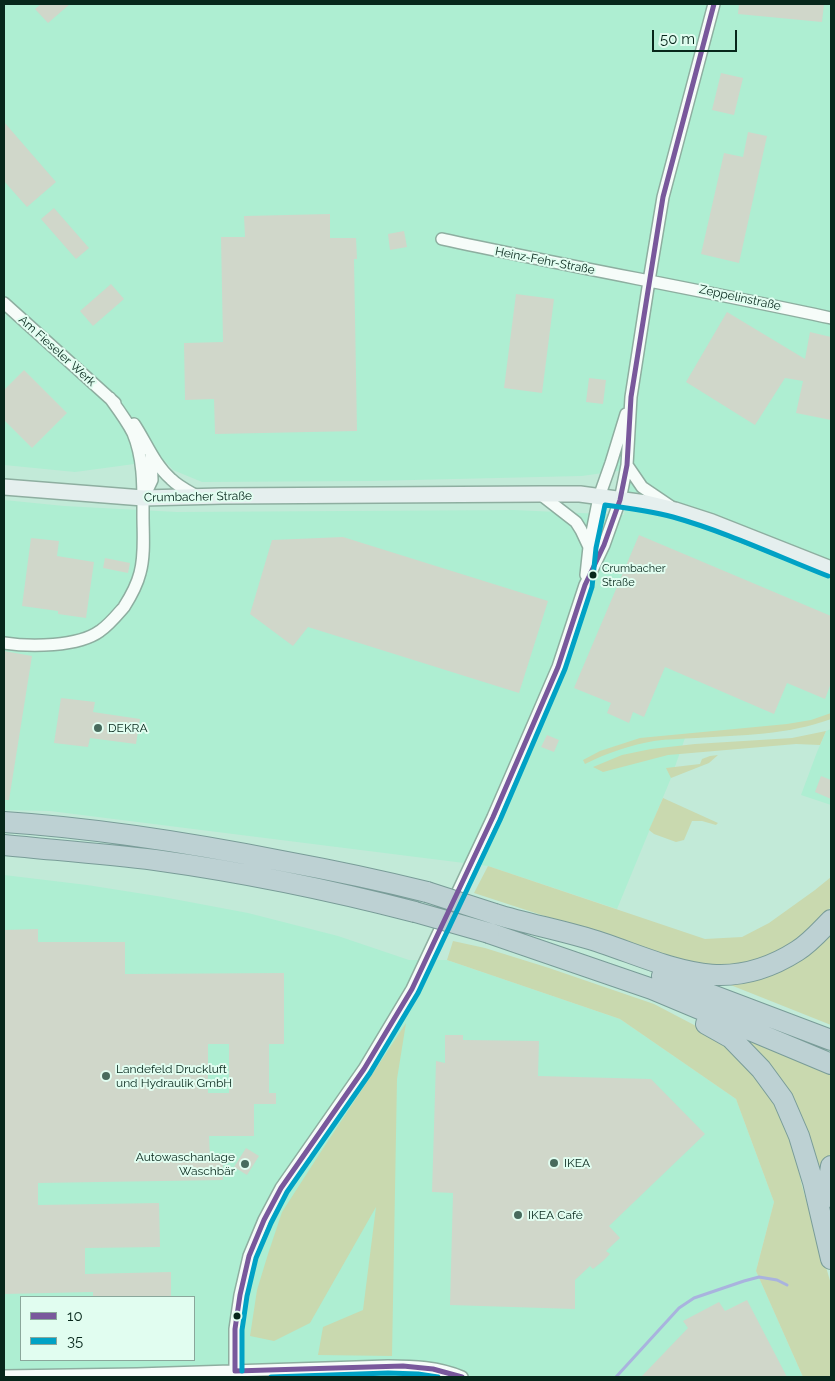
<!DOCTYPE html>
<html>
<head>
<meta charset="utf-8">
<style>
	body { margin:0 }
	#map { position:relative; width:835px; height:1381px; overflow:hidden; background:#c2ead8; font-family:Raleway,sans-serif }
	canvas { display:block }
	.frame { position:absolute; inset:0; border:5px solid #07271b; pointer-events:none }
	.legend { position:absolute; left:20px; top:1296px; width:175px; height:65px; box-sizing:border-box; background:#e1fdf0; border:1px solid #8aa79b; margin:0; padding:6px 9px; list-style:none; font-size:15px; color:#07271b }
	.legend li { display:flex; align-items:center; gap:10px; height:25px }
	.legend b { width:25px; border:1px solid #8aa79b }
	.scale { position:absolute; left:652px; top:30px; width:85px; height:22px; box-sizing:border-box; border:2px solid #07271b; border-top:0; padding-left:6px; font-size:15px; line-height:18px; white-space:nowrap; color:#07271b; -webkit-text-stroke:4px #e1fdf0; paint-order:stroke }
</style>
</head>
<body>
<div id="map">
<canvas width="835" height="1381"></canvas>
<div class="frame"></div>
<ul class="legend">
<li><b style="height:6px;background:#79589c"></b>10</li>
<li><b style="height:6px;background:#00a2c5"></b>35</li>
</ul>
<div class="scale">50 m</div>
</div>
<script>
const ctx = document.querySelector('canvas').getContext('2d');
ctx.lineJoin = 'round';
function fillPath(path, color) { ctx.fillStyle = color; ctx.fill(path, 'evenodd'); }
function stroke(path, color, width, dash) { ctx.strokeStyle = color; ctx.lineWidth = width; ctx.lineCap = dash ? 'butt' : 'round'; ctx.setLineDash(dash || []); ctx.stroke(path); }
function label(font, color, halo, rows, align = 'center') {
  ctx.font = font + ' Raleway,sans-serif'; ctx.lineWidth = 4; ctx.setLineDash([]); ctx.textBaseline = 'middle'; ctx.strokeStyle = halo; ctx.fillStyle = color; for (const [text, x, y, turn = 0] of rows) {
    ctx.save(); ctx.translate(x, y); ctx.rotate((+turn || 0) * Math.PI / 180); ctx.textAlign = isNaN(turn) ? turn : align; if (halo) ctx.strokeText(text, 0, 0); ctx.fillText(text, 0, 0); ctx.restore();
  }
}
fillPath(new Path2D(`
	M4 4H831V719L789 730 754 734 685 738 671 778 617 909 488 866 50 811 4 810V500L64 506 177 512 514 510 624 515 631 469 582 476 370 481 202 482 173 470 164 460 75 472 4 465Z
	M831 729V805L801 795 817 752 826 731Z
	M4 875 87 885 163 897 248 913 338 936 409 960H447L620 1019 736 1099 774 1202 756 1271 803 1377H4ZM21 1297H194V1360H21Z`), '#aeeed2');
fillPath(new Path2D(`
	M831 713V719C788 735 741 735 696 738 682 739 667 739 654 741 630 745 607 753 585 764L583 760 600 751 640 738 787 724 811 720Z
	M826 731 820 745 796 744 668 755 603 772 593 767 622 755 651 749 695 744 792 738Z
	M718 755 709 763 671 778 666 768 700 764 702 759 710 756Z
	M663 798 718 823 716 825 702 821H692L684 840 676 842 654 834 649 830Z
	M488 866 705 939 742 937 769 923 815 890 831 877V907C801 938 777 958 733 966 728 967 723 969 718 969 710 969 702 966 695 965L474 893Z
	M831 930V1025L728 984Z
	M453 941 485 948 549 968 654 1004 717 1037 734 1052 770 1095 784 1119 794 1148 802 1186 831 1284V1377H803L756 1271 774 1202 736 1099 620 1019 447 960Z
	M406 1023 397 1079 392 1356 318 1355 323 1327 363 1310 376 1207 310 1323 274 1341 250 1336 257 1290 268 1254 282 1212 322 1150Z
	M740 1032 831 1071V1151L825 1168 824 1180 814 1165Z`), '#c9d9af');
stroke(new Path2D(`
	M616 1377 679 1308 694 1298 744 1281 759 1277 777 1280 787 1285`), '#a9b3de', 3);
fillPath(new Path2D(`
	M41 4H70L48 23 35 9Z
	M739 4H824L822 22 738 14Z
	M721 73 743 78 734 115 712 110Z
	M4 122 56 182 27 207 4 181Z
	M748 132 767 136 739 263 701 254 724 153 743 157Z
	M54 208 89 248 76 259 41 219Z
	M330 214V238H356L357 259H354L357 431 215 434 214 399 185 400 184 343 223 342 221 237H245L244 216Z
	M404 231 407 247 390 250 388 234Z
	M111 284 124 299 93 326 80 311Z
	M516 294 554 299 542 393 504 388Z
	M727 312 805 359 810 332 831 337V420L796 413 803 381 785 378 755 425 686 382Z
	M24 370 67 413 32 448 4 420V390Z
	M589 378 606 380 603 404 586 402Z
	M639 535 831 616V683L825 699 787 683 774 714 665 667 644 717 633 712 629 723 607 713 611 703 574 688Z
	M343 537 548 601 519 693 308 627 293 646 250 614 272 540Z
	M31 538 59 541 57 556 94 562 86 618 58 614V611L22 606Z
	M105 558 130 563 128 573 103 568Z
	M4 651 32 656 9 800H4Z
	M61 698 95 702 93 712 140 719 136 744 90 738 88 747 54 743Z
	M547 735 559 740 554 752 541 747Z
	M821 776 831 780V799L815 792Z
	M38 929V942H125V974L284 973V1044H269V1093H276V1104H254V1136H209L210 1158 223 1157V1180L38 1183V1205L159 1203 160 1247 85 1248V1274L171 1272V1297H93V1292L4 1294V930ZM208 1044H229V1093H208Z
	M445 1035H463V1040L539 1041 538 1076 651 1079 705 1134 609 1226 620 1238 606 1251 610 1254 603 1261 593 1269 590 1266 575 1280V1309L450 1305 453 1193 432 1192 436 1061 445 1063Z
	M246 1148 259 1156 247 1175 234 1167Z
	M747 1300 787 1377H641L688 1328 683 1321 719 1302 725 1311Z`), '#d0d7ca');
const street = new Path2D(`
	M442 239C571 267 702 290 831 318
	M4 303 115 403
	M134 424C146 442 154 464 171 479 179 487 188 491 197 496
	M627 465 642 487 670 506
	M540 494 576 522 581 530 589 547
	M144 497 152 480 151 455
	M586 575 589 547 599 497 611 463 626 414
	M4 643C30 647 78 647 100 631 109 625 117 615 124 607 131 596 137 585 140 573 145 555 143 534 143 516 143 489 144 459 133 433 127 421 118 409 110 398
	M235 1371V1329L240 1295 249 1256 264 1220 281 1188 364 1069 412 989 493 817 536 718 558 667 585 585 604 545 620 500 627 465 631 397 649 281 663 197 714 4
	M4 1376 137 1374 388 1366C414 1366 438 1367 462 1377`);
const secondary = new Path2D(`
	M4 487 143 498 222 496 540 494H580L646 503 675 510 712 522 831 569`);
const highway = new Path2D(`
	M4 822C97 828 190 843 282 861 331 870 379 880 427 892
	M4 845C54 850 105 854 155 860 242 872 330 890 415 912
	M495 914C530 925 567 931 602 943 673 967 725 997 797 951 810 943 821 930 831 920
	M489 933 652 989 831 1064
	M662 976 831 1040
	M706 1024 731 1038 761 1069 783 1099 799 1136 813 1182 831 1259
	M831 1166 829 1179 831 1197`);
stroke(street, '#8eaea0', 14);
stroke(secondary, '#8eaea0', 18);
stroke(highway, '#799c98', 22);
stroke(street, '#f6fcf9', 11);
stroke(secondary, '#e5efee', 15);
stroke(highway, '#bdd1d3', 20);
const highwayBridge = new Path2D(`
	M427 892 495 914
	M415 912 489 933`);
stroke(highwayBridge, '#799c98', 22, []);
stroke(highwayBridge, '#bdd1d3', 20);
stroke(new Path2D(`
	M235 1371V1329L240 1295 249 1256 264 1220 281 1188 364 1069 412 989 493 817 558 667 585 585 604 545 620 500 627 465 631 397 663 197 714 4
	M235 1371 403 1366 433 1369 462 1377`), '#79589c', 5);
stroke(new Path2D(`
	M242 1371V1330L247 1296 256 1258 271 1223 287 1192 370 1073 418 993 500 820 565 669 592 587 596 548 605 505C628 508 651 511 673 517 726 532 777 556 828 576
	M271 1377 388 1373 418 1374 438 1377`), '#00a2c5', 5);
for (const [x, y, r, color] of [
	[593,575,4.5,"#07271b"],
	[98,728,5,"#486b5d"],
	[106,1076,5,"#486b5d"],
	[554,1163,5,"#486b5d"],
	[245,1164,5,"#486b5d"],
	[518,1215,5,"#486b5d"],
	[237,1316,4.5,"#07271b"]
]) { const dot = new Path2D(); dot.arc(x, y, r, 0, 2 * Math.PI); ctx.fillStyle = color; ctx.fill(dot); stroke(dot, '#e1fdf0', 2); }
label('11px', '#07271b', '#e1fdf0', [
	["Crumbacher",602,569],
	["Straße",602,583]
], 'left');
label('12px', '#07271b', '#e1fdf0', [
	["Heinz-Fehr-Straße",545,261,11],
	["Zeppelinstraße",740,298,12],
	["Am Fieseler Werk",57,351,42],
	["Crumbacher Straße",198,497,-1]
]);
label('12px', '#07271b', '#e1fdf0', [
	["DEKRA",108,728],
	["Landefeld Druckluft",116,1069],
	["und Hydraulik GmbH",116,1083],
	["Autowaschanlage",235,1157,"right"],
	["Waschbär",235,1171,"right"],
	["IKEA",564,1163],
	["IKEA Café",528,1215]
], 'left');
</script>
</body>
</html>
